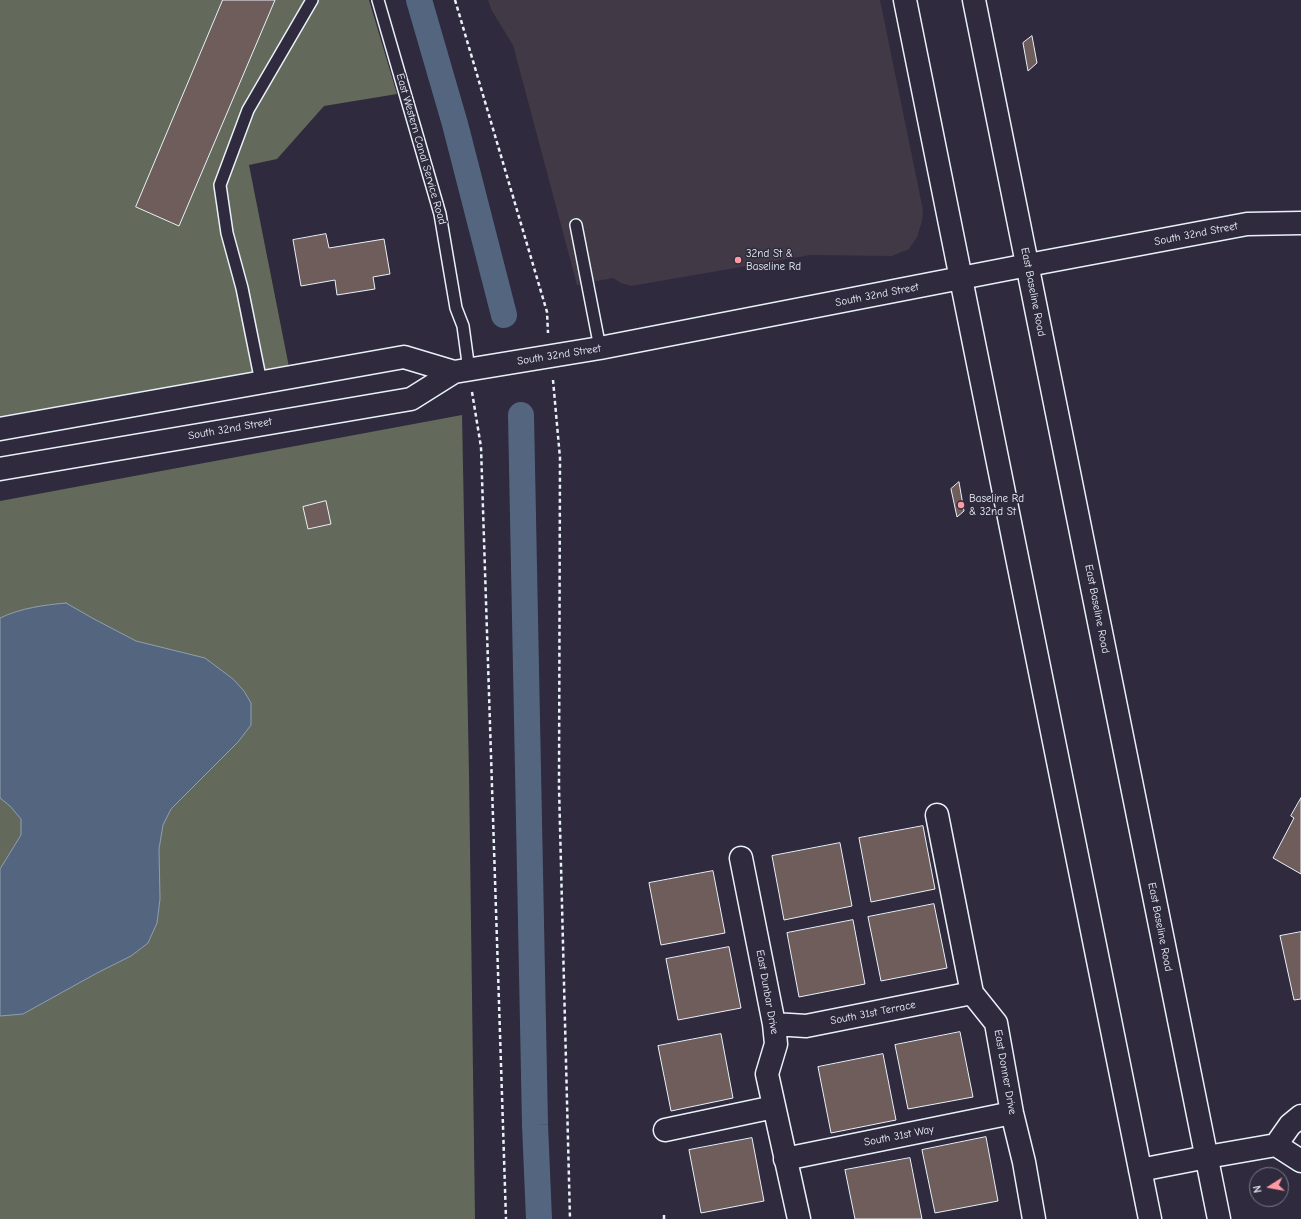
<!DOCTYPE html>
<html>
<head>
<meta charset="utf-8">
<style>
	body { margin:0 }
	#map { position:relative; width:1301px; height:1219px; overflow:hidden; background:#2f2a3d; font-family:"Comic Neue",sans-serif }
	canvas { display:block }
	.north { position:absolute; left:1249px; top:1167px; width:40px; height:40px; box-sizing:border-box; background:#2f2a3d; border:1px solid #797a88; border-radius:50%; rotate:259deg; font-size:11px; font-weight:700; line-height:16px; text-align:center; color:#e8f1f8 }
	.north::after { content:''; display:block; margin:auto; width:14px; height:18px; background:#ff9aa2; clip-path:polygon(50% 0,100% 100%,50% 72%,0 100%) }
</style>
</head>
<body>
<div id="map">
<canvas width="1301" height="1219"></canvas>
<div class="north">N</div>
</div>
<script>
const ctx = document.querySelector('canvas').getContext('2d');
ctx.lineJoin = 'round';
function fillPath(path, color) { ctx.fillStyle = color; ctx.fill(path, 'evenodd'); }
function stroke(path, color, width, dash) { ctx.strokeStyle = color; ctx.lineWidth = width; ctx.lineCap = dash ? 'butt' : 'round'; ctx.setLineDash(dash || []); ctx.stroke(path); }
function label(font, color, halo, rows, align = 'center') {
  ctx.font = font + ' "Comic Neue",sans-serif'; ctx.lineWidth = 3; ctx.setLineDash([]); ctx.textBaseline = 'middle'; ctx.strokeStyle = halo; ctx.fillStyle = color; for (const [text, x, y, turn = 0] of rows) {
    ctx.save(); ctx.translate(x, y); ctx.rotate((+turn || 0) * Math.PI / 180); ctx.textAlign = isNaN(turn) ? turn : align; if (halo) ctx.strokeText(text, 0, 0); ctx.fillText(text, 0, 0); ctx.restore();
  }
}
fillPath(new Path2D(`
	M488 0H880L923 210 922 221 917 237 909 249 892 256 810 255 631 286 621 283 613 278 577 285 513 45 492 11Z`), '#423946');
fillPath(new Path2D(`
	M0 0H369L397 94 324 106 277 159 249 165 289 367 0 418Z
	M462 415 469 774 475 1219H0V501Z`), '#636a5c');
const water = new Path2D(`
	M66 603 94 619 136 641 205 658 233 679 244 691 251 703V725L238 742 171 809 163 825 159 849 160 899 157 923 148 943 131 956 97 973 23 1014 0 1016V869L21 835V819L10 806 0 798V618C21 608 44 605 66 603Z`);
fillPath(water, '#54667f');
stroke(water, '#8f9eaf', 1);
stroke(new Path2D(`
	M419 0 455 124 504 315
	M521 415 535 1125 539 1219`), '#54667f', 26);
const building = new Path2D(`
	M223 0H275L179 226 136 207Z
	M1032 36 1037 63 1028 71 1023 43Z
	M326 234 329 248 384 239 390 274 373 277 375 289 337 295 335 280 301 286 293 240Z
	M959 482 964 511 957 517 951 489Z
	M326 501 331 524 308 529 303 507Z
	M1301 798V874L1273 858 1294 818 1291 816Z
	M923 826 935 889 871 902 859 838Z
	M840 843 852 906 784 920 772 856Z
	M713 871 725 933 661 945 649 883Z
	M934 904 947 968 881 981 868 917Z
	M853 920 865 984 799 997 787 933Z
	M1301 932V999L1294 1000 1280 936Z
	M729 947 741 1008 678 1020 666 959Z
	M960 1032 973 1097 908 1109 895 1045Z
	M721 1034 733 1098 671 1111 658 1046Z
	M883 1054 896 1120 831 1133 818 1067Z
	M986 1137 998 1201 935 1213 922 1150Z
	M752 1138 764 1201 701 1213 689 1150Z
	M910 1158 922 1219H855L845 1170Z`);
fillPath(building, '#6f5d5c');
stroke(building, '#e8f1f8', 1);
const lane = new Path2D(`
	M378 0 440 214 456 308 463 326 469 370
	M576 225 600 348
	M261 382 242 288 227 233 220 185 248 110 312 0`);
const street = new Path2D(`
	M937 815 972 993 996 1023 1012 1113 1024 1162 1034 1219
	M741 858 774 1024 776 1044 767 1074 799 1219
	M774 1024 806 1026 972 993
	M665 1130 774 1107
	M1276 1145 1290 1125 1301 1116
	M1207 1157 1276 1145 1301 1161
	M785 1159 1012 1113`);
const secondary = new Path2D(`
	M0 429 404 357 454 372
	M0 469 411 399 454 372 600 348 1028 265 1247 224 1301 223`);
const primary = new Path2D(`
	M905 0 1150 1219
	M974 0 1219 1219
	M1140 1170 1207 1157`);
stroke(lane, '#e8f1f8', 14);
stroke(street, '#e8f1f8', 25);
stroke(secondary, '#e8f1f8', 25);
stroke(primary, '#e8f1f8', 25);
stroke(new Path2D(`
	M455 0 547 312 548 333
	M553 380 560 458 559 787 570 1219
	M472 392 481 447 506 1219
	M664 1219V1215`), '#e8f1f8', 2.5, [4, 3]);
stroke(lane, '#2f2a3d', 11);
stroke(street, '#2f2a3d', 22);
stroke(secondary, '#2f2a3d', 22);
stroke(primary, '#2f2a3d', 22);
for (const [x, y, r, color] of [
	[738,260,4,"#ff9aa2"],
	[961,505,4,"#ff9aa2"]
]) { const dot = new Path2D(); dot.arc(x, y, r, 0, 2 * Math.PI); ctx.fillStyle = color; ctx.fill(dot); stroke(dot, '#2f2a3d', 1.5); }
label('11px', '#e8f1f8', '#2f2a3d', [
	["East Western Canal Service Road",421,149,74],
	["South 32nd Street",1196,234,-11],
	["East Baseline Road",1033,292,79],
	["South 32nd Street",877,295,-11],
	["South 32nd Street",559,355,-9],
	["South 32nd Street",230,429,-10],
	["East Baseline Road",1097,609,79],
	["East Baseline Road",1160,927,79],
	["East Dunbar Drive",767,992,80],
	["South 31st Terrace",873,1013,-11],
	["East Donner Drive",1005,1072,80],
	["South 31st Way",899,1136,-11]
]);
label('11px', '#e8f1f8', '#2f2a3d', [
	["32nd St &",746,254],
	["Baseline Rd",746,267],
	["Baseline Rd",969,499],
	["& 32nd St",969,512]
], 'left');
</script>
</body>
</html>
